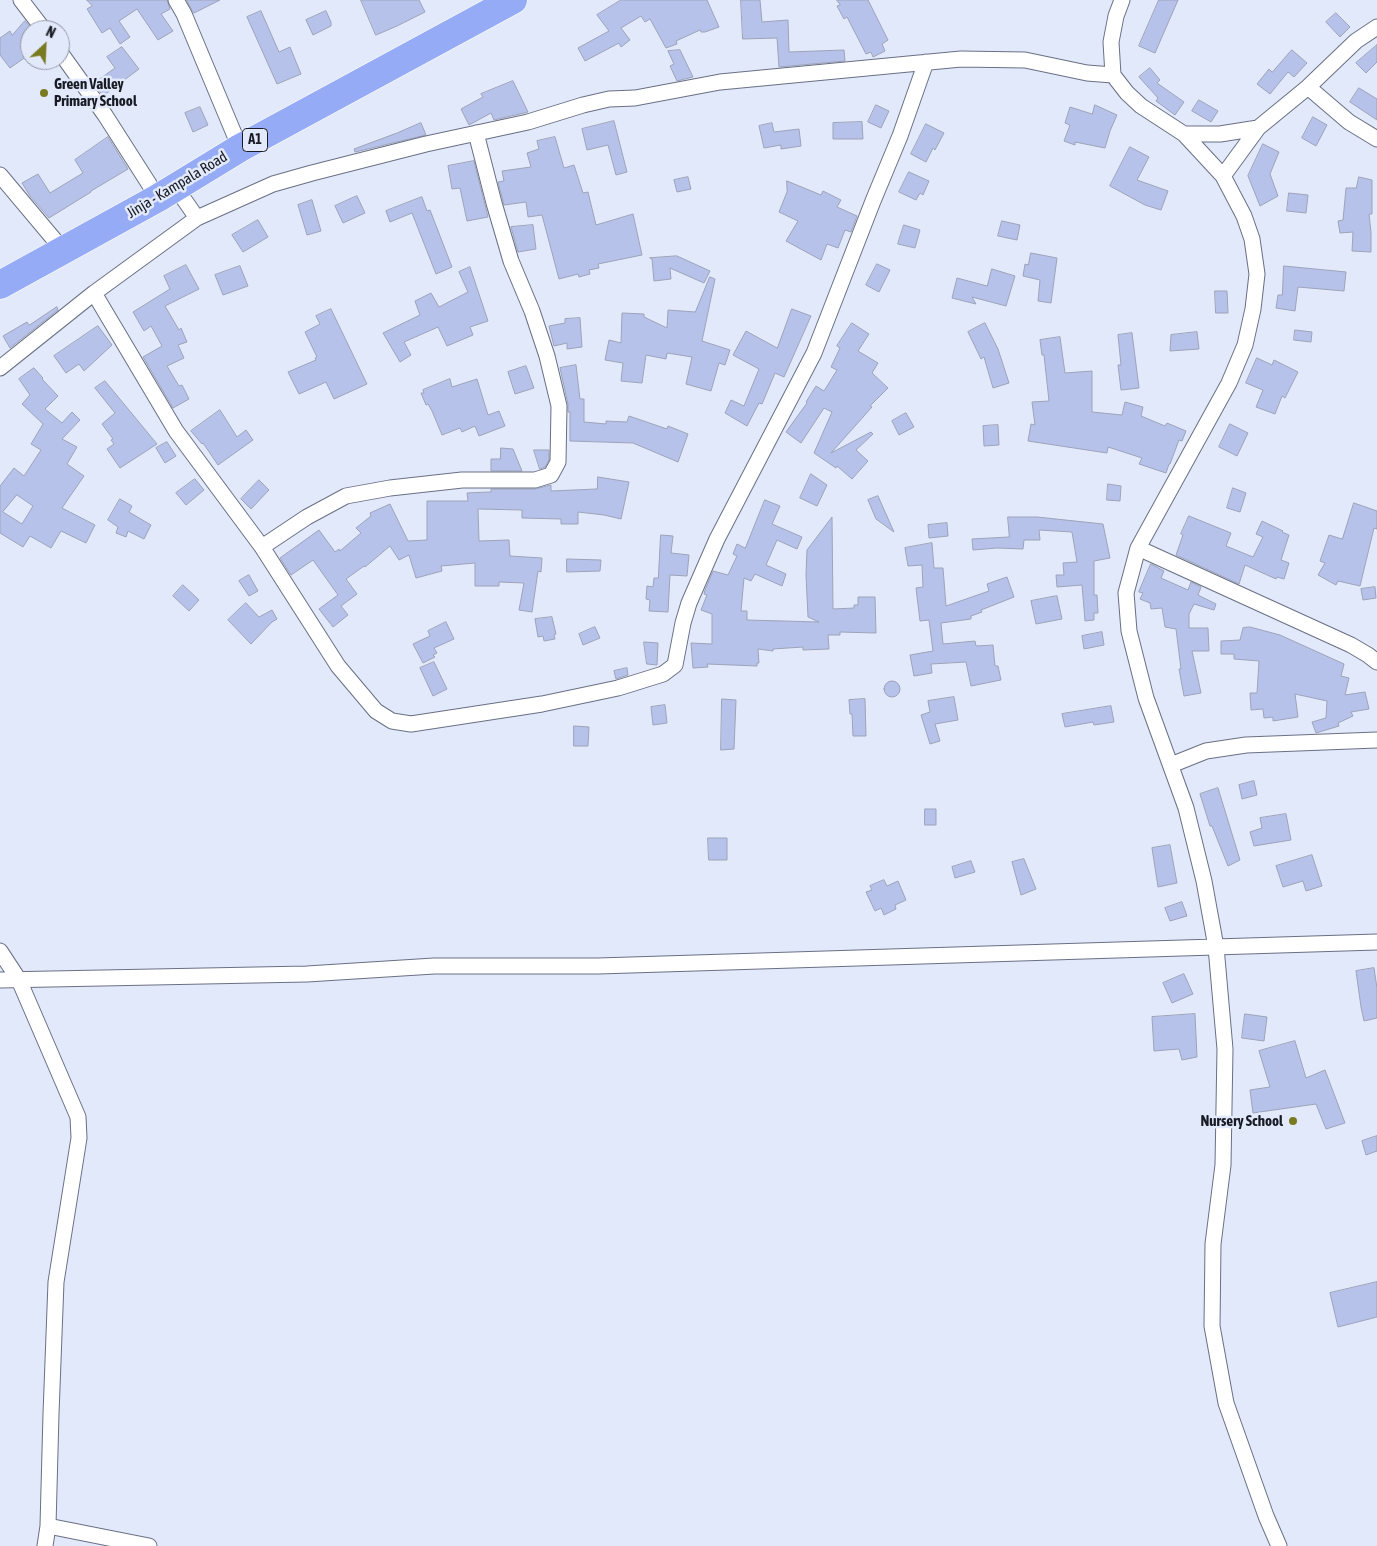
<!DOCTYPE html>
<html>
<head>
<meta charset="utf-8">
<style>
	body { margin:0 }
	#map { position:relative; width:1377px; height:1546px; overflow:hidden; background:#e2e9fb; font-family:"Asap Condensed",sans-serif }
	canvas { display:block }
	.north { position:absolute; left:20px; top:20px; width:50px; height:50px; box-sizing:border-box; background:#e2e9fb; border:1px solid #9197a5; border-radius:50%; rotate:25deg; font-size:14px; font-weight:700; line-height:20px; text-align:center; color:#181b23 }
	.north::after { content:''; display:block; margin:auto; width:18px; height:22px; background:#7a7a21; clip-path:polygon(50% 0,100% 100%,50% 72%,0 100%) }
</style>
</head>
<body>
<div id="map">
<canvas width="1377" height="1546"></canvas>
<div class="north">N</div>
</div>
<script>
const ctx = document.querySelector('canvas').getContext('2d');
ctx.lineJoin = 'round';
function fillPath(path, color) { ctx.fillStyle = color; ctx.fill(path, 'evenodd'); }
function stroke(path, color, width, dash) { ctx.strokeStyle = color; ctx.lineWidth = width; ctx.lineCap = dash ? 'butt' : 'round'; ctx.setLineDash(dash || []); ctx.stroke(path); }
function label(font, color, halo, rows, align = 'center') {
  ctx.font = font + ' "Asap Condensed",sans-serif'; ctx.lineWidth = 5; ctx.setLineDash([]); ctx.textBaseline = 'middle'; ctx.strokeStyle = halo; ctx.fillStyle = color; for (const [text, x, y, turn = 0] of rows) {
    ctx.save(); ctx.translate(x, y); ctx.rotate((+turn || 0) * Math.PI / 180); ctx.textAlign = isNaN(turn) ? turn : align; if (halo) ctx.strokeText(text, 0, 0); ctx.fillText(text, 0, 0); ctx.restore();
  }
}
const building = new Path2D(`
	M87 0H167L170 9 161 14 173 31 158 40 137 9 119 21 130 37 120 44 110 28 102 33 87 9 92 6Z
	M187 0H220L194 13Z
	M361 0H419L425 12 397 26 376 35Z
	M621 0H707L719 27 705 32H701L700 30 676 41 677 44 666 48 650 19 645 22 641 16 621 28 630 40 621 47 619 43 585 61 578 48 609 31 597 15Z
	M741 0H760L762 22 788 20 789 52 844 50 845 61 779 67 777 38 743 39Z
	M837 0H868L888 40 882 44 885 51 873 57 871 52 866 54 847 17 844 19 837 6 840 5Z
	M1159 0H1178L1155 53 1139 46Z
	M261 11 279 52 290 47 301 74 277 84 247 17Z
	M326 11 331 22V26L313 35 306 20Z
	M1336 13 1350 27 1340 37 1326 22Z
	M25 21 30 27V54L10 68 0 55V38L10 31 12 35Z
	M1377 45V62L1366 73 1356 63Z
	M122 47 139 69 103 96 94 83 115 68 107 57Z
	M680 50 693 77 677 81 670 66 674 64 668 51Z
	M1292 50 1307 63 1294 77 1288 72 1270 94 1257 84 1269 69 1272 72Z
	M1150 68 1160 80 1157 83 1184 102 1175 115 1156 101 1158 98 1139 77Z
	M513 81 528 112 494 120 491 113 469 125 461 109 483 97 481 94Z
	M1359 88 1377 99V120L1350 102Z
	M1199 100 1218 111 1211 122 1192 111Z
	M876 105 889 111 881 128 868 122Z
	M1095 105 1117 115 1110 131 1105 148 1075 142V145L1064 141 1070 125 1065 123 1070 107 1092 114Z
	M200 107 208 125 193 132 185 113Z
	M1313 117 1327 125 1316 146 1302 138Z
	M614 121 627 172 616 175 608 145 587 150 582 129Z
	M862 122 863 139H833V123Z
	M421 123 426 135 355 152 354 149 397 133Z
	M772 123 774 132 799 129 801 146 781 149V145L764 148 759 126Z
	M926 124 944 133 935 150 933 148 926 162 911 154Z
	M108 137 128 169 91 191V192L49 218 30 196 22 183 38 174 50 193 83 173 75 160Z
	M555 137 564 168 574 165 583 193 588 192 596 225 633 214 642 255 598 264 599 268 589 270 590 274 579 277 578 274 559 279 542 215 528 217 526 202 504 205 498 182 504 181 502 171 531 167 527 153 539 149 537 141Z
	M1263 144 1279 152 1270 174 1278 196 1260 206 1248 176Z
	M1130 147 1149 157 1137 180 1168 191 1161 210 1145 205 1110 186Z
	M474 161 488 217 467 221 460 188 452 189 448 166Z
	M909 172 929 181 923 195 920 193 916 200 899 192Z
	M688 177 691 189 677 192 674 180Z
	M1359 177 1372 180V214H1369L1371 232V252L1352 251 1353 232 1340 233 1338 221 1343 220 1346 188H1356Z
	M787 181 821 195 823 191 841 200 837 207 857 216 851 232 845 230 838 248 827 244 821 260 786 241 798 221 779 212 787 192Z
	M1289 193 1308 195 1306 213 1287 211Z
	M357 196 365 213 343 223 335 206Z
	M422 197 427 211 430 210 452 267 436 274 412 213 390 222 386 211Z
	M312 200 321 231 307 235 298 205Z
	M258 220 268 237 243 252 232 235Z
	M1002 221 1020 225 1017 240 998 236Z
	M533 225 536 249 518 252 511 227Z
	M904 225 920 230 915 248 898 244Z
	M1031 253 1057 258 1051 303 1038 301 1040 280 1023 276 1025 264 1028 265Z
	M677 256 710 271 704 283 670 268 671 279 654 281 652 259 650 258Z
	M877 264 890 270 879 292 866 285Z
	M186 265 199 289 165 306 179 330 181 328 187 342 178 345 184 358 167 366 179 386 182 385 189 399 173 408 143 357 162 346 151 326 144 331 133 312 170 289 164 276Z
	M240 266 248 286 223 295 215 275Z
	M1284 266 1346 272 1344 291 1298 287 1295 311 1276 308 1278 295H1282Z
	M470 267 488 321 470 327 473 335 447 346 438 327 404 342 411 355 400 362 383 333 420 315 415 301 431 293 439 307 468 292 459 272Z
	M992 269 1015 276 1006 306 972 297 976 304 952 298 957 278 987 286Z
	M710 277 715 279 702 341 730 350 725 365 719 363 711 391 686 384 692 357 667 353 666 359 646 355 642 383 621 381 623 363 605 360 609 340 621 343 622 313 644 314V317L667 328 668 310 695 312Z
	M1215 291H1227L1228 313H1216Z
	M57 307 58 310 10 348 3 336 27 322 29 325Z
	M331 309 367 384 334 399 326 382 299 394 288 372 316 360 315 358 317 357 305 332 320 324 316 316Z
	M792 309 811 316 784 377 775 373 762 404 759 403 747 426 725 413 731 400 744 406 759 369 733 355 746 331 777 348Z
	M580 318 582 347 567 349V343L554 346 549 326 565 323V319Z
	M852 323 869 334 858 351 878 363 872 373 888 388 870 406 872 407 831 453 871 432 873 434 856 450 868 461 852 479 837 466 836 468 814 453 832 412 824 408 801 443 786 432 807 403 806 402 816 386 824 391 837 370 831 367 840 348 837 346Z
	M985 323 998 349 1009 383 993 388 984 357 981 359 968 332Z
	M98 326 112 345 84 371 79 364 66 373 54 356Z
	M1295 330 1312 332 1311 342 1294 340Z
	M1197 332 1199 349 1170 351 1171 335Z
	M1132 333 1139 388 1121 390 1118 365H1121L1118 335Z
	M1060 337 1065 373 1092 371V412L1122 415 1125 402 1143 407 1141 416 1165 426 1167 423 1186 431 1182 441 1179 440 1170 464H1169L1166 473 1139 464 1142 458 1108 447 1107 453 1028 441 1031 424 1035 425 1032 402 1049 401 1044 355H1042L1040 340Z
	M1257 358 1272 365 1274 360 1298 372 1285 398 1282 396 1275 414 1256 407 1263 390 1246 383Z
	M576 365 580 399H584V422L606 424V421L627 422 629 416 667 429 668 426 688 434 678 462 633 443 570 441V412H568V404L560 368Z
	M526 366 534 388 515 394 508 372Z
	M34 368 43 378 42 379 58 396 45 409 62 423 72 412 80 420 62 439 77 447 67 464 84 476 62 508 95 525 86 543 61 531 51 548 30 536 23 547 0 533V486L14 468 24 476 41 450 31 444 43 424 22 404 30 395 19 379ZM17 495 33 506 22 524 3 512Z
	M450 379 452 387 477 379 488 415 499 411 505 426 479 436 475 426 462 432 460 428 442 435 432 411 428 404 426 405 421 393H424L423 390Z
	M105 381 157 444 120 468 107 449 114 444 111 440 113 439 102 424 115 413 95 388Z
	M220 410 237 437 246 430 253 440 218 465 203 443 202 444 191 431Z
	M906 413 914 427 899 435 892 421Z
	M1230 424 1248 433 1237 456 1219 447Z
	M998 425 999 445 984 446 983 426Z
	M167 442 176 456 165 463 156 448Z
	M501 448 513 449 522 471H491V459H500Z
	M534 450H549V460L545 467 540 469Z
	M811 474 827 485 817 506 800 498Z
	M598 477 629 482 621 519 604 515 578 512V524H561V519L522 518V510L478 509 479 541 509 540 510 556 542 558 541 572 538 571 532 612 519 610 524 583 499 582V586H475V563L441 566 442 571 416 578 409 555 399 560 390 546 365 567 364 566 346 579 357 594 341 606 348 615 333 627 319 609 338 595 313 560 291 575 280 558 319 530 335 552 339 549 340 551 361 533 356 528 371 516 370 513 390 504 408 541 427 540V501H468L467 493 489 492H491V489H535L551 485V491L597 489Z
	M195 479 204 490 186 505 176 493Z
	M259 480 269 490 251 509 241 499Z
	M1108 484 1121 486 1120 501 1107 500Z
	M1233 488 1246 493 1240 512 1227 508Z
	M878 496 894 532 876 519 868 500Z
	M120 499 132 506 129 512 151 525 144 539 128 531 126 537 116 533 118 527 108 520Z
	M765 500 780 506 772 524 802 537 797 549 777 540 766 565 786 574 782 586 755 574 751 581 744 578 741 611H747V620L819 622 808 617 806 575 807 550 832 517 833 609 854 608V605H858V597H875L876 633 840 632V635H828L829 649 803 650V647L773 649V651L758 649 759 663H757V666L707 664 708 667 693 668 691 643 712 644V614L701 610 707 595 704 594 705 590 713 571 728 575 737 556 733 554 737 544 745 548Z
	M1354 503 1377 511V529L1374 528 1360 586 1338 581 1336 585 1318 575 1325 563 1320 561 1329 535 1342 539Z
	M1189 516 1231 533 1226 546 1253 557 1263 537 1256 534 1262 521 1283 531 1282 532 1289 535 1281 560 1289 563 1284 579 1277 577 1276 579 1245 565 1239 584 1176 555 1183 535 1181 534Z
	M1008 517H1037L1103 524 1110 558 1094 561V595H1097L1098 613H1094V620L1085 621 1082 585 1057 587 1056 575H1064L1063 563 1077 562 1072 532 1039 530 1040 540H1024L1023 549 997 548 973 550 972 539 1009 537Z
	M947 523 948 536 929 538 928 525Z
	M661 535 673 536 671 553 689 555 687 576 670 575 668 612 649 611 650 600 646 599 647 586 653 587 654 578H658Z
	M932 543 934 568H943L946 606 989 591 987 584 1007 577 1014 597 981 610 982 612 971 616V619L941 623 943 644 975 641 976 646 993 645 995 666H998L1001 680 971 686 966 662 931 664 932 673 914 676 910 655 933 651 929 620 920 621 916 588 923 587 922 565 908 566 905 548Z
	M567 559 601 560 600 571 567 572Z
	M1151 564 1164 571 1161 578 1188 590 1191 582 1201 587 1198 595 1216 604 1214 610 1194 604 1189 614V628H1208L1209 651H1192L1201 693 1184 696 1179 669H1181L1176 629 1165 627 1162 608 1151 609 1150 603 1140 599 1143 593 1139 592Z
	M249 575 258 591 249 596 239 581Z
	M183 585 199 600 189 611 173 596Z
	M1375 587 1376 598 1363 600 1361 589Z
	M1057 596 1062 619 1036 624 1031 601Z
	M246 603 259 617 272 610 277 619 272 622 251 644 228 620Z
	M552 617 556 634 554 635 555 639 544 641 543 636 538 637 535 619Z
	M446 622 454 639 434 648 437 653 433 655 435 657 423 663 413 644 430 636 428 631Z
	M595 627 600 638 583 645 579 634Z
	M1250 627 1280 635 1344 664 1341 676 1349 678 1345 695 1365 692 1369 709 1351 712 1353 716 1338 723 1339 726 1316 733 1312 722 1326 718 1327 701 1295 694 1298 717 1273 721V717L1264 718 1263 709 1251 710 1250 693H1257L1259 661 1234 659V654H1221V641L1240 640 1243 628Z
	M1102 632 1104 645 1084 649 1082 636Z
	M644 642 658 643 657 665 647 664Z
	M434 662 447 689 433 696 420 668Z
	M627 668 628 675 616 679 614 671Z
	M884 689a8 8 0 1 1 16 0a8 8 0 1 1-16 0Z
	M954 697 958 720 935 724 940 741 930 744 921 715 930 712 928 701Z
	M722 699 736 700 734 749 721 750Z
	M865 699 866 736H853L852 714H850L849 700Z
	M665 705 667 723 653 725 651 707Z
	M1111 706 1114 722 1094 725 1093 722 1065 727 1062 714Z
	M574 726 589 727 588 746H574Z
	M1254 781 1257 795 1242 799 1239 785Z
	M1218 788 1240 860 1228 866 1212 826H1210L1200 794Z
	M925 809H936V825H925Z
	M1286 814 1291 840 1254 846 1250 832 1262 828 1260 818Z
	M708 838H727V860H709Z
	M1170 845 1177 883 1158 887 1152 848Z
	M1312 855 1322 886 1306 891 1303 881 1283 887 1276 866Z
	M1024 859 1036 889 1021 895 1012 862Z
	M971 861 975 872 955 878 952 867Z
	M884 880 887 886 898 881 906 900 895 905 896 909 884 915 881 908 875 911 866 892 872 890 870 886Z
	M1182 902 1187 916 1170 921 1165 908Z
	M1374 968 1377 988V1018L1364 1021 1361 1007 1356 971Z
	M1184 974 1193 994 1172 1003 1163 983Z
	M1195 1014 1197 1057 1182 1060 1179 1049 1154 1051 1152 1017Z
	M1245 1014 1267 1017 1264 1041 1242 1038Z
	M1295 1041 1306 1078 1325 1070 1345 1123 1326 1129 1316 1104 1253 1113 1250 1090 1270 1087 1259 1051Z
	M1377 1136V1151L1366 1155 1362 1141Z
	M1377 1282V1317L1338 1327 1330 1293Z`);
fillPath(building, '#b6c2ea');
stroke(building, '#9ca3b9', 1);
const street = new Path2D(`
	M21 0 44 30
	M176 0 184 14 240 148
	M1122 0 1116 16 1111 42 1113 75 1127 93 1141 106 1184 134 1223 176 1244 216 1252 239 1257 274 1253 309 1245 345 1229 383 1138 548 1126 593 1129 631 1146 698 1186 808 1204 881 1216 947 1225 1049 1223 1165 1213 1244 1212 1326 1226 1403 1266 1516 1279 1546
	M60 52 105 115 158 198
	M1308 87 1349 122 1377 139
	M1184 134H1220L1258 128
	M0 175 63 250
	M1223 176 1258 128 1308 87 1356 41 1377 27
	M197 218 273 184 312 173 426 144 528 122 583 105 609 99 635 98 720 82 961 59 1025 60 1087 73 1113 75
	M94 293 176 431 262 547 338 666 376 711 392 721 411 724 542 704 618 688 663 674 675 665 683 623 689 603 717 539 814 353 873 201 900 136 926 62
	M0 368 94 293 197 218 176 188
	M262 547 307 517 346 496 390 488 462 480H535L551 475 558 462 559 406 547 356 532 311 511 261 494 203 476 133
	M1138 548 1351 645 1368 655 1377 662
	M1171 765 1206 751 1246 745 1377 740
	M0 951 19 980 78 1117 79 1138 56 1282 51 1414 48 1526 45 1546
	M0 980 307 974 434 966H598L1377 942
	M48 1526 149 1546`);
const highway = new Path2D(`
	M0 285 158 198 240 148 513 0`);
stroke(street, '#697084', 17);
stroke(highway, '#fff', 29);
stroke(street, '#fff', 15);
stroke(highway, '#96abf5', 28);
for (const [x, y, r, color] of [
	[44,93,5,"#7a7a21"],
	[1293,1121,5,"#7a7a21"]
]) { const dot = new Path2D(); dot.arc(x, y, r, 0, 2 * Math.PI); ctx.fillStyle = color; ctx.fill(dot); stroke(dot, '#e2e9fb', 2); }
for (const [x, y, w] of [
	[255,140,25]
]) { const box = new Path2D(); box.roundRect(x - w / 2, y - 11.5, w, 23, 4); ctx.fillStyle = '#e2e9fb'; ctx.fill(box); stroke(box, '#181b23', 1); }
label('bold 14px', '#181b23', null, [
	["A1",255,140]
]);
label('bold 15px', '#181b23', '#e2e9fb', [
	["Green Valley",54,84],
	["Primary School",54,101],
	["Nursery School",1283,1121,"right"]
], 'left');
label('15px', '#181b23', '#e2e9fb', [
	["Jinja - Kampala Road",177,185,-31]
]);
</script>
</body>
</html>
